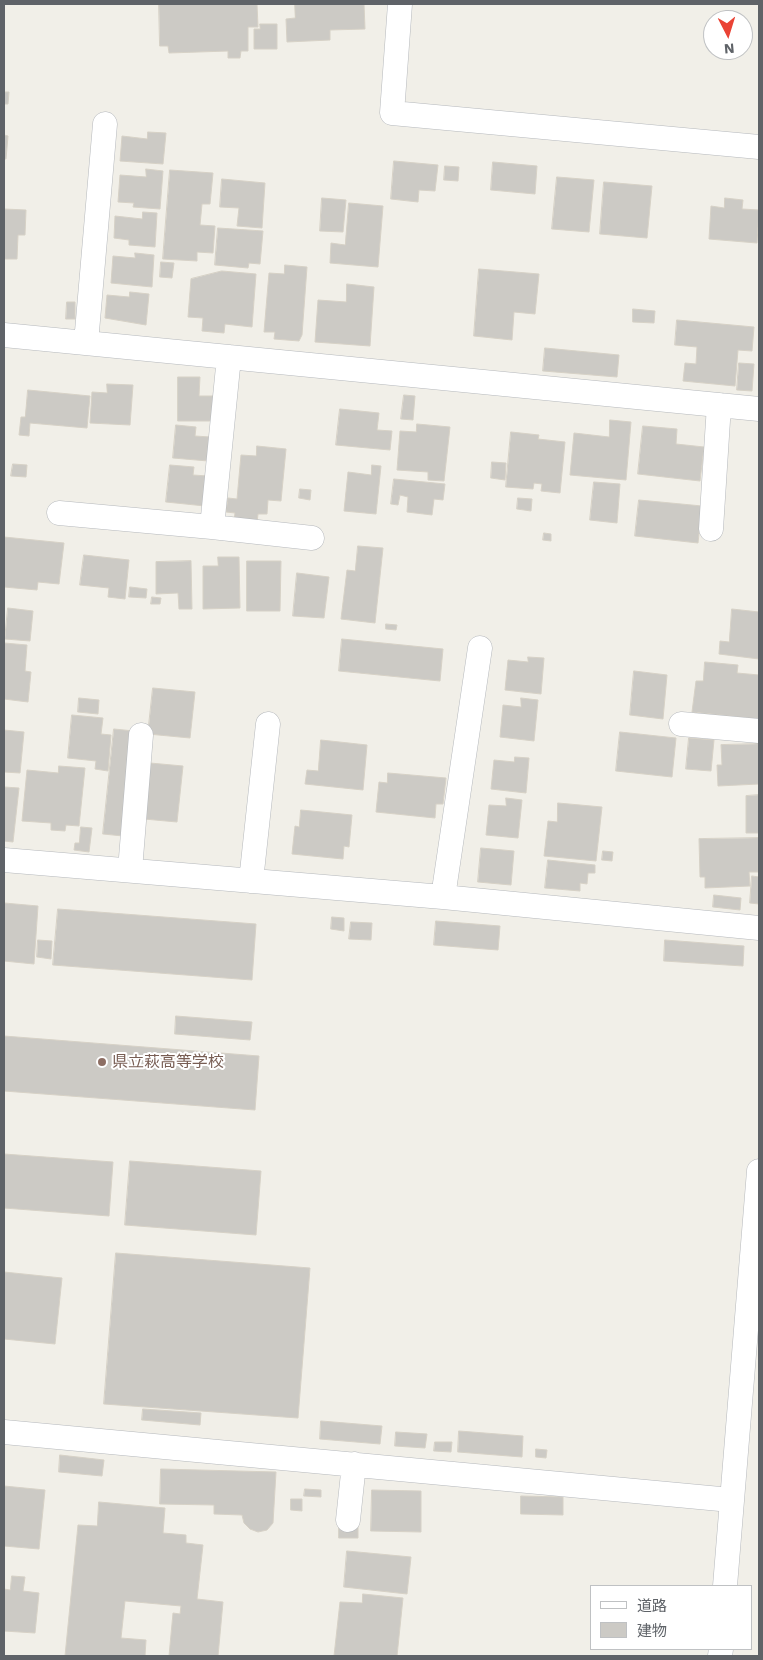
<!DOCTYPE html>
<html>
<head>
<meta charset="utf-8">
<style>
	body { margin:0 }
	#map { position:relative; width:763px; height:1660px; overflow:hidden; background:#f1efe8; font-family:"Work Sans","Noto Sans JP",sans-serif }
	canvas { display:block }
	.frame { position:absolute; inset:0; border:5px solid #5f6368; pointer-events:none }
	.legend { position:absolute; left:590px; top:1585px; width:162px; height:65px; box-sizing:border-box; background:#fff; border:1px solid #bfc1c3; margin:0; padding:6px 9px; list-style:none; font-size:15px; color:#5f6368 }
	.legend li { display:flex; align-items:center; gap:10px; height:25px }
	.legend b { width:25px; border:1px solid #bfc1c3 }
	.north { position:absolute; left:703px; top:10px; width:50px; height:50px; box-sizing:border-box; background:#fff; border:1px solid #bfc1c3; border-radius:50%; rotate:175deg; font-size:14px; font-weight:700; line-height:20px; text-align:center; color:#5f6368 }
	.north::after { content:''; display:block; margin:auto; width:18px; height:22px; background:#ea4335; clip-path:polygon(50% 0,100% 100%,50% 72%,0 100%) }
</style>
</head>
<body>
<div id="map">
<canvas width="763" height="1660"></canvas>
<div class="frame"></div>
<ul class="legend">
<li><b style="height:6px;background:#fff"></b>道路</li>
<li><b style="height:14px;background:#cccac5"></b>建物</li>
</ul>
<div class="north">N</div>
</div>
<script>
const ctx = document.querySelector('canvas').getContext('2d');
ctx.lineJoin = 'round';
function fillPath(path, color) { ctx.fillStyle = color; ctx.fill(path, 'evenodd'); }
function stroke(path, color, width, dash) { ctx.strokeStyle = color; ctx.lineWidth = width; ctx.lineCap = dash ? 'butt' : 'round'; ctx.setLineDash(dash || []); ctx.stroke(path); }
function label(font, color, halo, rows, align = 'center') {
  ctx.font = font + ' "Work Sans","Noto Sans JP",sans-serif'; ctx.lineWidth = 4; ctx.setLineDash([]); ctx.textBaseline = 'middle'; ctx.strokeStyle = halo; ctx.fillStyle = color; for (const [text, x, y, turn = 0] of rows) {
    ctx.save(); ctx.translate(x, y); ctx.rotate((+turn || 0) * Math.PI / 180); ctx.textAlign = isNaN(turn) ? turn : align; if (halo) ctx.strokeText(text, 0, 0); ctx.fillText(text, 0, 0); ctx.restore();
  }
}
const building = new Path2D(`
	M159 4H257L258 27H248V51H241L240 58H228V51L169 53 168 46H160Z
	M295 4H364L365 29 330 30V40L287 42 286 19 295 18Z
	M260 24H277V49H254V29H260Z
	M4 92H9L8 104H4Z
	M148 132 166 133 163 164 120 161 122 136 147 139Z
	M4 135 8 136 6 159H4Z
	M394 161 438 165 435 191 419 190 418 202 391 199Z
	M493 162 537 166 535 194 491 190Z
	M445 166 459 167 458 181 444 180Z
	M146 169 163 171 160 209 133 207 134 203 118 202 120 175 146 177Z
	M170 170 213 173 210 204H202L200 225 215 226 213 253 197 252V261L163 259Z
	M557 177 594 180 589 232 552 229Z
	M222 179 265 183 262 228 237 226 239 208 220 207Z
	M604 182 652 186 647 238 600 234Z
	M322 198 346 200 343 232 320 231Z
	M725 198 743 200 742 209 759 210 757 243 709 239 711 206 724 208Z
	M349 203 383 206 378 267 330 263 331 243 345 245Z
	M4 209 26 210 25 235H18L17 259H4Z
	M143 212 157 213 155 247 129 245V240L114 238 115 216 142 219Z
	M218 228 263 231 260 264 249 263 248 268 215 265Z
	M135 253 154 255 152 287 111 283 113 256 135 258Z
	M161 262 174 263 172 278 160 277Z
	M285 265 307 267 302 335 299 341 274 339 275 332H264L269 273 284 274Z
	M479 269 539 274 535 314 514 312 512 340 474 336Z
	M222 271 256 274 252 327 225 324 224 333 202 331 203 318 188 317 191 279Z
	M347 284 374 287 370 346 315 342 318 300 346 302Z
	M130 292 149 294 146 325 105 318 107 295 129 297Z
	M67 302H75V319H66Z
	M633 309 655 311 654 323 633 322Z
	M677 320 754 327 752 351 738 350 735 386 683 381 685 363 696 364 697 347 675 345Z
	M545 348 619 355 617 377 543 371Z
	M739 363 754 364 752 391 737 390Z
	M178 377H200L199 396H215V421H178Z
	M107 384 133 385 130 425 90 423 92 392 107 393Z
	M28 390 90 396 87 428 30 423 29 436 19 435 21 417H25Z
	M404 395 415 396 413 420 401 419Z
	M340 409 379 413 377 430 392 431 390 450 336 445Z
	M610 420 631 422 626 480 570 475 574 433 609 437Z
	M417 424 450 427 444 481 428 480V472L397 470 400 431 416 432Z
	M176 425 196 427 195 436 210 437 208 461 173 458Z
	M643 426 677 429 676 444 704 447 700 481 638 474Z
	M511 432 539 435 538 439 565 442 560 493 541 491 542 484 534 483 533 489 506 487Z
	M257 446 286 449 281 501 268 500 267 514H258L257 523 234 520 235 513 226 512 228 498 237 499 241 455 256 456Z
	M492 462 506 463 505 480 491 478Z
	M13 464 27 465 26 477 11 476Z
	M170 465 194 467 193 475 208 476 205 506 166 502Z
	M372 465 381 466 376 514 344 511 348 472 371 475Z
	M394 479 445 484 443 500 434 499 432 515 407 512 408 497 400 495 398 505 391 504Z
	M594 482 620 484 617 523 590 520Z
	M300 489 311 490 310 500 299 498Z
	M518 498 532 499 531 511 517 509Z
	M639 500 702 506 698 543 635 536Z
	M544 533 551 534V541L543 540Z
	M4 537 64 543 59 584 38 582 37 590 4 587Z
	M358 546 383 548 375 623 341 619 347 570 355 571Z
	M84 555 129 560 125 599 108 597 109 588 80 585Z
	M218 557H239L240 608 203 609V566H218Z
	M191 561 192 609H179L178 593 156 594V562Z
	M247 561H281L280 611H247Z
	M297 573 329 577 324 618 293 616Z
	M130 587 147 589 146 598 129 597Z
	M152 597 161 598 160 604H151Z
	M8 608 33 611 30 641 5 639Z
	M732 609 759 612V659L719 654 720 641 729 642Z
	M386 624 397 625 396 630 386 629Z
	M342 639 443 649 440 681 339 671Z
	M4 643 27 645 25 671 31 672 28 702 4 699Z
	M528 657 544 658 541 694 505 690 508 660 528 662Z
	M705 662 738 665 737 673 759 675V719L692 712 696 681H703Z
	M634 671 667 675 663 719 630 715Z
	M153 688 195 692 190 738 148 734Z
	M79 698 99 700 98 714 78 712Z
	M521 698 538 700 534 741 500 737 503 705 521 707Z
	M72 715 103 718 101 734 111 735 108 771 95 769 96 761 68 758Z
	M114 729 134 731 123 836 103 834Z
	M4 730 24 732 20 773 4 772Z
	M620 732 676 738 672 777 616 771Z
	M689 738 714 740 711 771 686 769Z
	M321 740 367 745 363 790 305 784 307 770 318 771Z
	M759 744V784L718 786 717 765H722L721 745Z
	M515 757 529 758 526 793 491 789 494 760 514 762Z
	M150 763 183 766 177 822 144 819Z
	M59 766 85 768 79 826 66 825 65 831 51 830V823L22 821 27 770 58 773Z
	M388 773 446 778 443 804H436L435 818 376 812 379 782 387 783Z
	M4 787 19 788 13 842 4 841Z
	M759 795V833H746V796Z
	M506 798 522 800 518 838 486 835 489 805 506 806Z
	M558 803 602 807 596 861 544 856 548 821 557 822Z
	M301 810 352 815 349 847 344 846 343 859 292 854 295 826 299 827Z
	M81 827 92 828 89 852 74 850 75 843H79Z
	M759 838 758 872H749L750 886 705 888V877H700L699 839Z
	M481 848 514 851 511 885 478 882Z
	M603 851 613 852 612 861 602 860Z
	M548 860 595 865V873H588L587 884 580 883V891L545 888Z
	M752 876 759 877V904L750 903Z
	M714 895 741 898 740 910 713 907Z
	M4 903 38 906 34 964 4 961Z
	M58 909 256 924 252 980 53 965Z
	M332 917 344 918V931L331 929Z
	M436 921 500 926 498 950 434 945Z
	M351 922 372 923 371 940 349 939Z
	M38 940 52 941 51 959 37 957Z
	M665 940 744 946 743 966 664 961Z
	M176 1016 252 1022 250 1040 175 1034Z
	M4 1036 259 1056 255 1110 4 1091Z
	M4 1154 113 1162 109 1216 4 1208Z
	M130 1161 261 1171 256 1235 125 1225Z
	M116 1253 310 1268 298 1418 104 1404Z
	M4 1272 62 1278 55 1344 4 1339Z
	M143 1409 201 1413 200 1425 142 1420Z
	M321 1421 382 1426 380 1444 320 1439Z
	M459 1431 523 1436 522 1457 458 1452Z
	M396 1432 427 1434 425 1448 395 1446Z
	M435 1442H452L451 1452 434 1451Z
	M536 1449 547 1450 546 1458 536 1457Z
	M60 1455 104 1460 102 1476 59 1472Z
	M161 1469 276 1472 273 1523 267 1530 258 1532 250 1529 244 1523 242 1515 214 1514V1505L160 1504Z
	M4 1486 45 1490 39 1549 4 1546Z
	M305 1489 321 1490V1497L304 1496Z
	M372 1490 421 1491V1532L371 1531Z
	M521 1496 563 1497V1515L521 1514Z
	M291 1499H302V1511L291 1510Z
	M99 1502 165 1508 163 1533 186 1535V1543L203 1545 197 1599 223 1602 218 1656H169L173 1613 180 1614 181 1606 125 1601 121 1638 146 1640 145 1656H65L78 1525 97 1526Z
	M339 1525H358V1538H339Z
	M347 1551 411 1557 407 1594 344 1587Z
	M12 1576 25 1577 23 1591 39 1593 35 1633 4 1631V1589L10 1590Z
	M363 1594 403 1598 397 1656H334L340 1602 362 1603Z`);
fillPath(building, '#cccac5');
stroke(building, '#d6d1c6', 1);
const minor = new Path2D(`
	M400 4 392 113 759 147
	M4 335 759 409
	M86 343 105 124
	M59 513 212 527 229 357
	M212 527 312 538
	M711 529 719 405
	M681 724 759 731
	M4 860 443 897 759 928
	M130 870 141 735
	M251 881 268 724
	M443 897 480 648
	M4 1432 731 1500
	M348 1520 354 1464
	M725 1586 759 1171
	M720 1656 721 1649`);
stroke(minor, '#b5b8bc', 25);
stroke(minor, '#fff', 24);
for (const [x, y, r, color] of [
	[102,1062,5,"#8d6e63"]
]) { const dot = new Path2D(); dot.arc(x, y, r, 0, 2 * Math.PI); ctx.fillStyle = color; ctx.fill(dot); stroke(dot, '#fff', 2); }
label('16px', '#785e54', '#fff', [
	["県立萩高等学校",112,1062]
], 'left');
</script>
</body>
</html>
